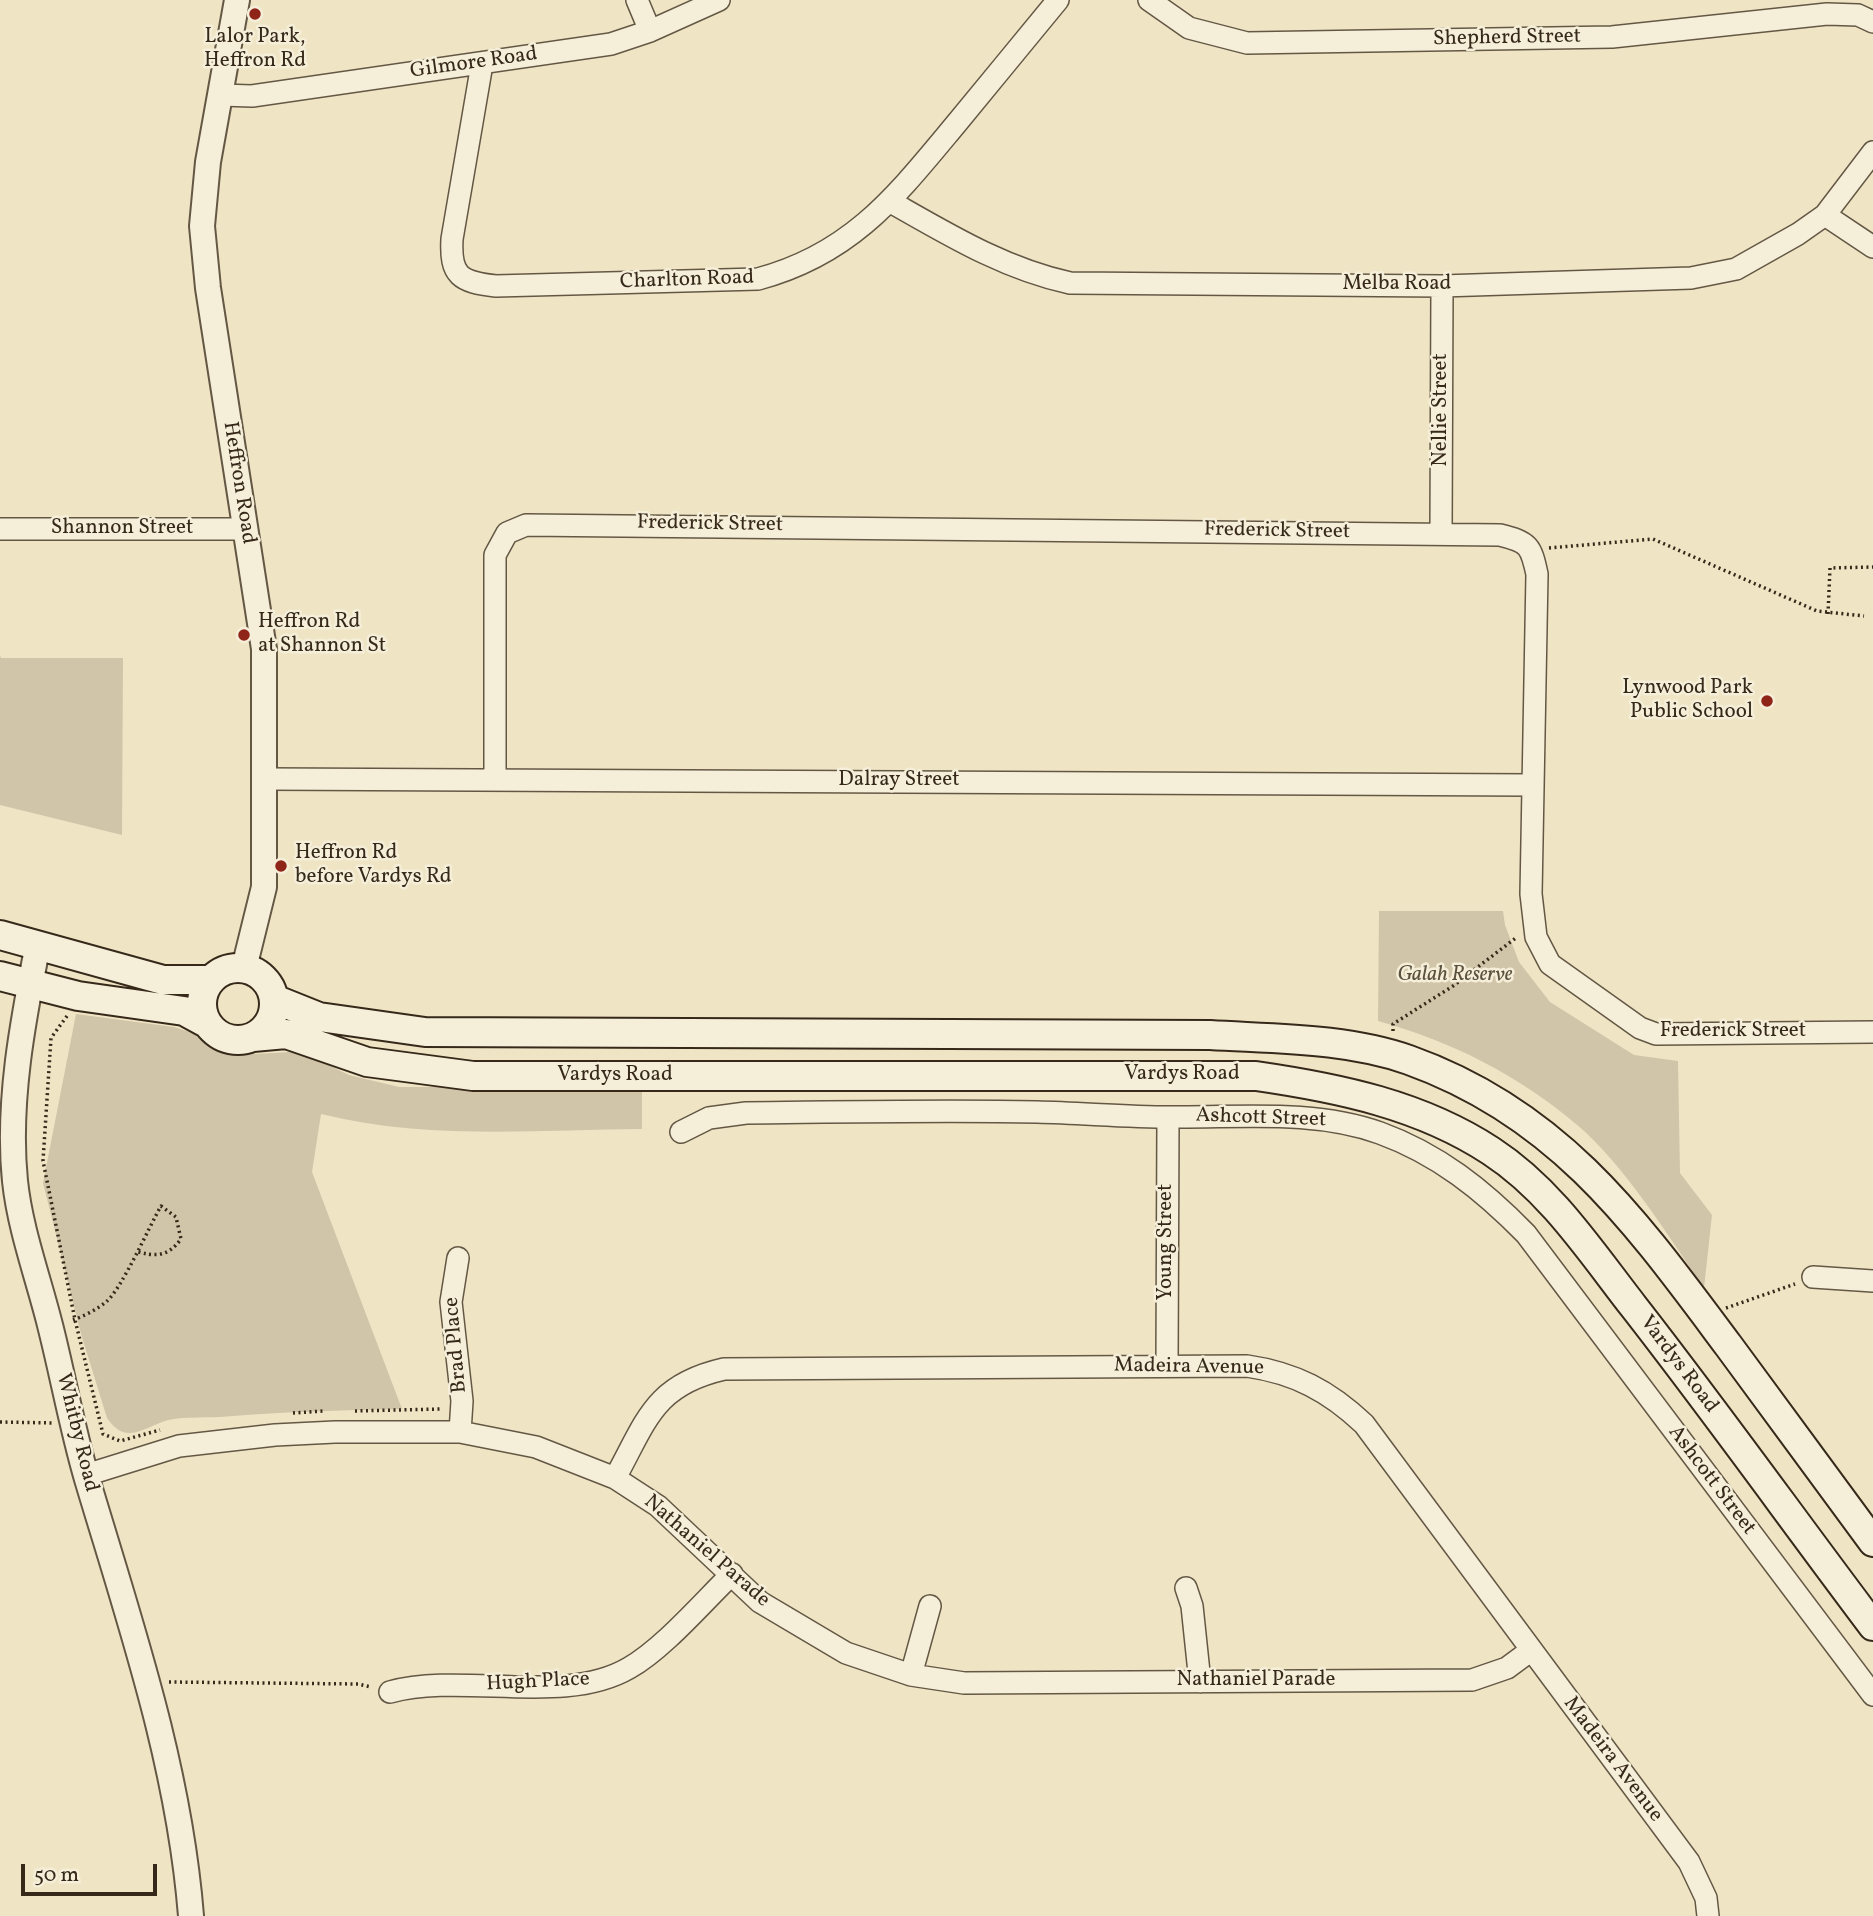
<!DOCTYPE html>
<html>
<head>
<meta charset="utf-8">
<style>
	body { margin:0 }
	#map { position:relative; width:1873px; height:1916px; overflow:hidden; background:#efe5c5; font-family:Vollkorn,serif }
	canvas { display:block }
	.scale { position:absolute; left:21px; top:1864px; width:136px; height:32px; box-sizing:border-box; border:4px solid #36291a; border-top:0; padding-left:9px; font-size:21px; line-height:24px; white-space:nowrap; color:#36291a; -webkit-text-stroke:5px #f5eed9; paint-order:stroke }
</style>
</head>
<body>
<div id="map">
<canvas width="1873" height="1916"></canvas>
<div class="scale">50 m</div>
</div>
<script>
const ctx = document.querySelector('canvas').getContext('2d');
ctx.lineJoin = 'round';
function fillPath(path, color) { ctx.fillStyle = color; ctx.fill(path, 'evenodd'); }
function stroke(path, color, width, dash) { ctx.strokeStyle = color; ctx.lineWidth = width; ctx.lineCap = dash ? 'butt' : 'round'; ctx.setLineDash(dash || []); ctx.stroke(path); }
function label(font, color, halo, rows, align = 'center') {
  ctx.font = font + ' Vollkorn,serif'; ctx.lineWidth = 5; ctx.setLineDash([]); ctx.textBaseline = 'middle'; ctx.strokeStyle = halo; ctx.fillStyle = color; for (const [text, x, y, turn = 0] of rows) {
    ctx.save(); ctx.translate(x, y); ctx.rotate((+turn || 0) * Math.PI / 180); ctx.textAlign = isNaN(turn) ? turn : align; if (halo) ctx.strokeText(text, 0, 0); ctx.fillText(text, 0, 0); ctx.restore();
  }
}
fillPath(new Path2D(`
	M0 655 1 658H123L122 835 0 805Z
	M1379 911H1503L1505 925 1519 962 1550 1002 1634 1055 1678 1061 1680 1173 1712 1215 1704 1288C1668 1236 1624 1164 1576 1124 1518 1075 1451 1041 1378 1021Z
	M76 1014 174 1027 199 1035 237 1055 290 1052 316 1059 349 1075 399 1087H642V1129C535 1130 425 1140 321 1114L312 1172 402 1409C341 1410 281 1412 220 1417 202 1418 178 1416 162 1422 139 1431 124 1443 107 1418L81 1334 43 1183Z`), '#d0c5a8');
const minor = new Path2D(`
	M637 0 650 31
	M1149 0 1189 28 1247 43 1612 37 1827 14 1858 15 1873 22
	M482 64 452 239C450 276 460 282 496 286L758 279C852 254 896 196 956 124 990 83 1024 41 1058 0
	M221 95 252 96 611 44 650 31 719 0
	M891 202C949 235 1005 269 1070 283L1442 286 1691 278 1736 269 1798 234 1825 215 1873 152
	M1825 215 1873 247
	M0 529H245
	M1441 533 1442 286
	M265 779 1532 785
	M495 779V555L507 533 526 525 1500 535C1529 542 1531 546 1537 574L1531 894 1536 937 1550 964 1640 1028 1656 1034 1873 1032
	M681 1132 709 1118 746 1113C843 1112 941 1110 1037 1112 1082 1113 1126 1117 1170 1117 1239 1118 1313 1109 1380 1133 1438 1154 1483 1190 1526 1234L1873 1695
	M458 1258 451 1302 462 1401 460 1432
	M1813 1277 1873 1281
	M1167 1366 1168 1117
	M86 1475 179 1446 275 1435 335 1432H460L536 1447 615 1478 658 1506 760 1602 846 1653 911 1675 964 1683 1472 1680 1507 1668 1530 1651
	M615 1478C647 1420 654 1385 724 1369L1247 1366C1295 1373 1329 1391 1364 1424L1689 1862 1706 1898 1708 1916
	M1186 1588 1192 1606 1200 1682
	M911 1675 930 1606
	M390 1692C463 1672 564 1706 629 1668 663 1649 703 1602 732 1574`);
const tertiary = new Path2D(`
	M237 0 208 162 202 226 208 288 264 649V887L244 968
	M38 944C23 1020 7 1103 15 1181 20 1229 38 1277 50 1325 63 1376 72 1428 87 1479 130 1623 179 1765 191 1916`);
const secondary = new Path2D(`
	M0 935 163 980H210
	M202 1004a36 36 0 1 1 72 0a36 36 0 1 1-72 0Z
	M0 976 78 996 184 1011 208 1024
	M274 999 319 1017 425 1032 1210 1035C1275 1039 1347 1038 1409 1060 1560 1114 1636 1222 1728 1345 1776 1411 1825 1476 1873 1542
	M253 1037 286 1034 367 1062 473 1076H1256C1339 1088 1421 1105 1491 1151 1551 1190 1591 1252 1634 1307 1716 1412 1793 1520 1873 1626`);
stroke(minor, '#645845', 24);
stroke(tertiary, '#645845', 28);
stroke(secondary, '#36291a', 32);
stroke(new Path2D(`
	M1549 548 1653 539 1817 611 1864 616
	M1828 614 1830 568 1873 567
	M67 1016 51 1038 43 1161 75 1320 103 1434 120 1441 160 1430
	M1393 1031V1024L1453 986 1517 937
	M1726 1308 1795 1284
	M73 1320C84 1316 98 1309 107 1301 122 1288 149 1227 161 1206L176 1217 181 1239C168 1257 155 1257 135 1251
	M355 1411 442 1409
	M293 1413 323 1411
	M0 1422 53 1423
	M169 1682 358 1684 371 1687`), '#36291a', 3.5, [2, 3.5]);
stroke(minor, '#f5eed9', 21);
stroke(tertiary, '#f5eed9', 24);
stroke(secondary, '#f5eed9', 28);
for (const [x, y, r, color] of [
	[255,14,7,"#8f2418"],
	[244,635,7,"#8f2418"],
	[1767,701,7,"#8f2418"],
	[281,866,7,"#8f2418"]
]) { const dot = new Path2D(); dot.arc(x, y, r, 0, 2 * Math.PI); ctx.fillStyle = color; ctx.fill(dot); stroke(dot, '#f5eed9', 2.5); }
label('21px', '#36291a', '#f5eed9', [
	["Lalor Park,",255,38,"center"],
	["Heffron Rd",255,62,"center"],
	["Heffron Rd",258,623],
	["at Shannon St",258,647],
	["Lynwood Park",1753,689,"right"],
	["Public School",1753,713,"right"],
	["Heffron Rd",295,854],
	["before Vardys Rd",295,878]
], 'left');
label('21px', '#36291a', '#f5eed9', [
	["Shepherd Street",1507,39,-1],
	["Gilmore Road",474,64,-8],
	["Charlton Road",687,281,-2],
	["Melba Road",1397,285],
	["Nellie Street",1442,410,-90],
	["Heffron Road",238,483,81],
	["Frederick Street",710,525,1],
	["Shannon Street",122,529],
	["Frederick Street",1277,532,1],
	["Dalray Street",899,781],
	["Frederick Street",1733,1032],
	["Vardys Road",1182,1075],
	["Vardys Road",615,1076],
	["Ashcott Street",1261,1119,2],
	["Young Street",1167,1242,-90],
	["Brad Place",457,1345,-95],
	["Vardys Road",1678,1365,53],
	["Madeira Avenue",1189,1368,1],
	["Whitby Road",76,1433,76],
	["Ashcott Street",1711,1481,53],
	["Nathaniel Parade",706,1552,41],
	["Nathaniel Parade",1256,1681],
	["Hugh Place",538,1683,-3],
	["Madeira Avenue",1612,1760,53]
]);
label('italic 21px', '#5c503e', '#f5eed9', [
	["Galah Reserve",1455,976]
]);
</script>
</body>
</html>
